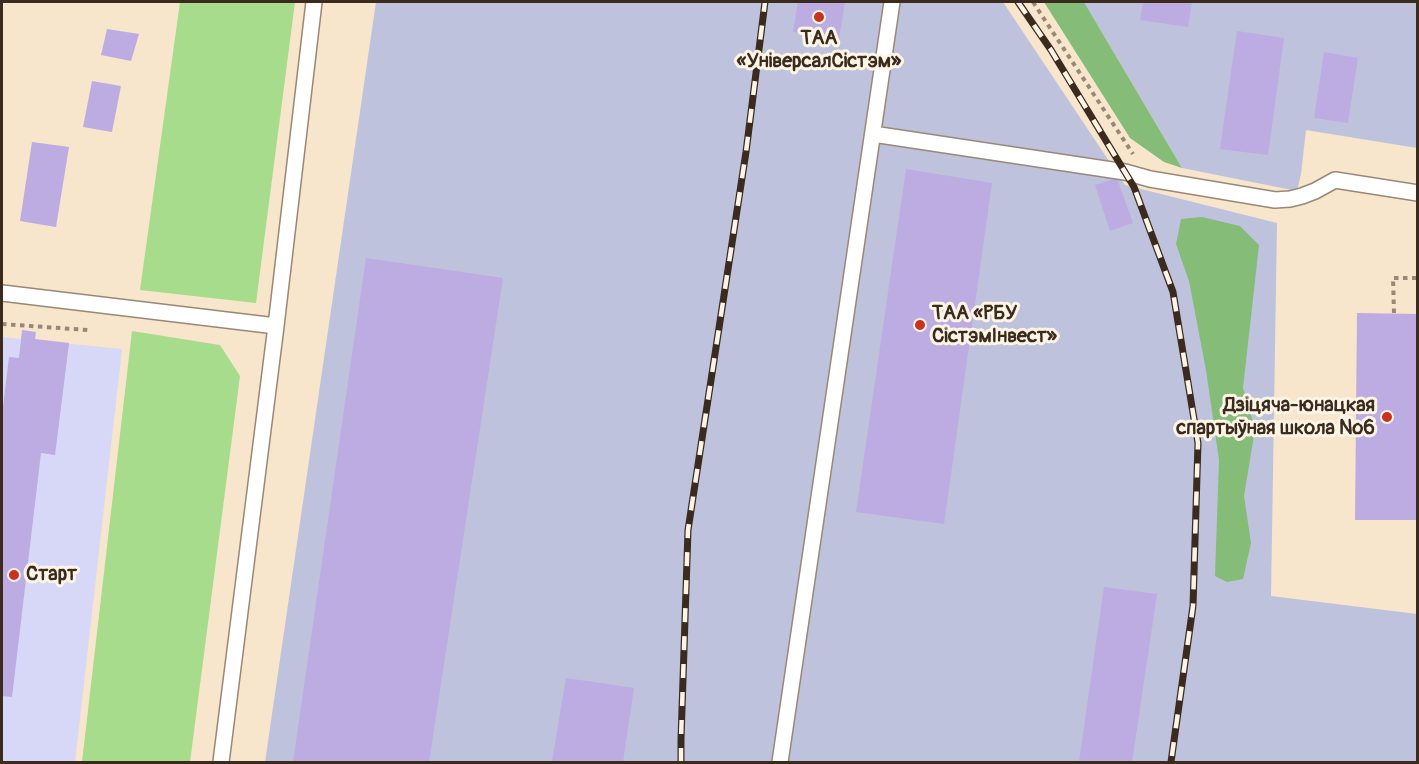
<!DOCTYPE html>
<html>
<head>
<meta charset="utf-8">
<style>
	body { margin:0 }
	#map { position:relative; width:1419px; height:764px; overflow:hidden; background:#f7e5cc; font-family:Pangolin,sans-serif }
	canvas { display:block }
	.frame { position:absolute; inset:0; border:3px solid #3b2a1e; pointer-events:none }
</style>
</head>
<body>
<div id="map">
<canvas width="1419" height="764"></canvas>
<div class="frame"></div>
</div>
<script>
const ctx = document.querySelector('canvas').getContext('2d');
ctx.lineJoin = 'round';
function fillPath(path, color) { ctx.fillStyle = color; ctx.fill(path, 'evenodd'); }
function stroke(path, color, width, dash) { ctx.strokeStyle = color; ctx.lineWidth = width; ctx.lineCap = dash ? 'butt' : 'round'; ctx.setLineDash(dash || []); ctx.stroke(path); }
function label(font, color, halo, rows, align = 'center') {
  ctx.font = font + ' Pangolin,sans-serif'; ctx.lineWidth = 6; ctx.setLineDash([]); ctx.textBaseline = 'middle'; ctx.strokeStyle = halo; ctx.fillStyle = color; for (const [text, x, y, turn = 0] of rows) {
    ctx.save(); ctx.translate(x, y); ctx.rotate((+turn || 0) * Math.PI / 180); ctx.textAlign = isNaN(turn) ? turn : align; if (halo) ctx.strokeText(text, 0, 0); ctx.fillText(text, 0, 0); ctx.restore();
  }
}
fillPath(new Path2D(`
	M2 337 122 349 75 762H2Z`), '#d7d7f8');
fillPath(new Path2D(`
	M376 2H1003L1125 185 1277 223 1271 596 1417 614V762H265Z
	M1084 2H1417V148L1306 130 1301 174 1297 191 1182 168Z`), '#bfc2dd');
fillPath(new Path2D(`
	M180 2H295L256 303 140 290Z
	M132 331 220 345 240 376 190 762H82Z`), '#a7dc8d');
fillPath(new Path2D(`
	M1044 2H1084L1182 168 1164 162 1130 138Z
	M1202 217 1240 226 1259 245 1243 388 1255 429 1244 496 1251 543 1243 579 1227 582 1215 576 1219 460 1206 370 1189 281 1176 244 1181 219Z`), '#85bc78');
fillPath(new Path2D(`
	M798 2H845L839 39 793 32Z
	M1143 2H1192L1188 27 1140 20Z
	M107 29 139 34 131 61 101 55Z
	M1237 31 1284 38 1268 155 1220 149Z
	M1324 52 1358 58 1348 123 1314 118Z
	M92 81 121 86 112 132 83 127Z
	M32 142 69 147 56 227 20 221Z
	M906 169 992 183 944 524 856 512Z
	M1117 178 1133 223 1110 231 1095 185Z
	M366 258 503 278 429 762H293Z
	M1357 313 1418 314V520H1355Z
	M22 330 36 332 35 339 69 343 55 455 41 453 12 697 2 696V415L9 357 19 358Z
	M1104 587 1157 594 1132 762H1079Z
	M566 678 634 688 623 762H552Z`), '#bcace1');
const lane = new Path2D(`
	M873 134 1125 172 1150 179 1275 200 1290 199 1302 196 1315 191 1335 180 1418 193
	M2 293 276 326
	M221 762 276 326 314 2
	M780 762 892 2`);
stroke(lane, '#998875', 18);
stroke(new Path2D(`
	M1033 2 1133 154
	M1394 313 1393 278H1418
	M2 324 88 330`), '#998875', 4, [4.5, 4.5]);
stroke(lane, '#fff', 15);
const rail = new Path2D(`
	M1018 2 1051 50 1134 187 1173 292 1198 443 1193 606 1171 762
	M681 762V739L688 530 746 152 765 2`);
stroke(rail, '#3b2a1e', 7);
stroke(rail, '#fcf5e5', 4.5, [14]);
for (const [x, y, r, color] of [
	[819,17,6,"#c8321e"],
	[920,325,6,"#c8321e"],
	[1387,417,6,"#c8321e"],
	[14,575,6,"#c8321e"]
]) { const dot = new Path2D(); dot.arc(x, y, r, 0, 2 * Math.PI); ctx.fillStyle = color; ctx.fill(dot); stroke(dot, '#fcf5e5', 2); }
label('bold 20px', '#3b2a1e', '#fcf5e5', [
	["ТАА",819,39,"center"],
	["«УніверсалСістэм»",819,62,"center"],
	["ТАА «РБУ",932,314],
	["СістэмІнвест»",932,337],
	["Дзіцяча-юнацкая",1375,406,"right"],
	["спартыўная школа №6",1375,429,"right"],
	["Старт",26,575]
], 'left');
</script>
</body>
</html>
